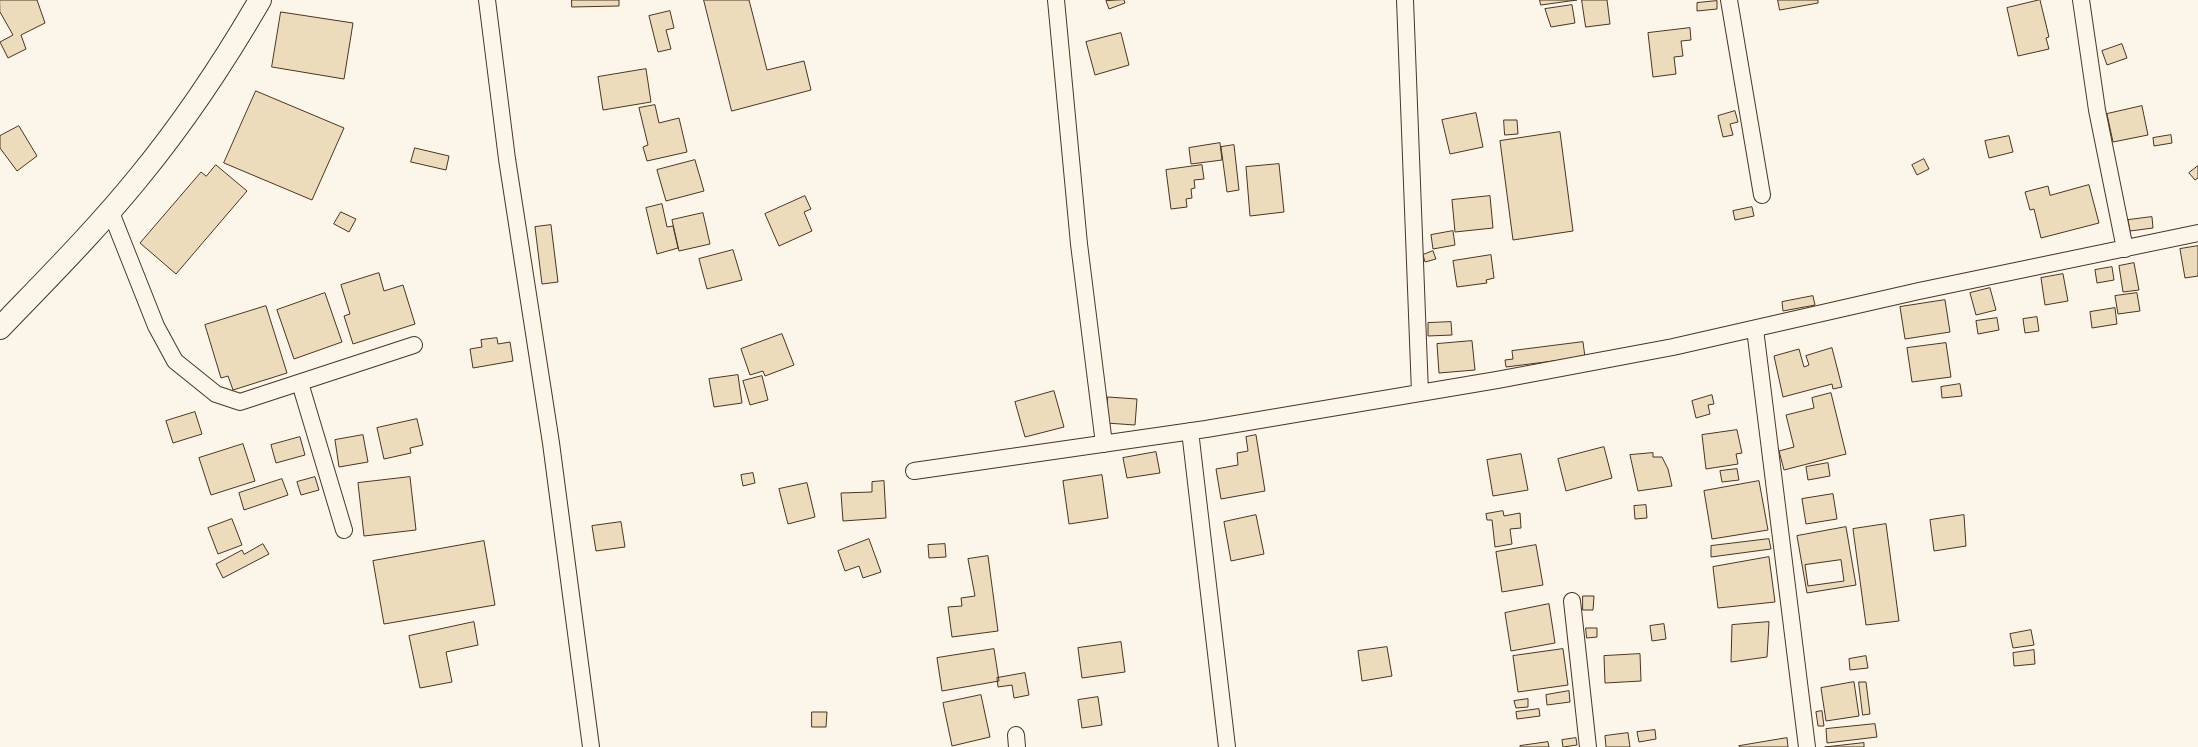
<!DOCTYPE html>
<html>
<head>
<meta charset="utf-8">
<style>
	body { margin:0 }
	canvas { display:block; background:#fbf6e9 }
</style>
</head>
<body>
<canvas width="2198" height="747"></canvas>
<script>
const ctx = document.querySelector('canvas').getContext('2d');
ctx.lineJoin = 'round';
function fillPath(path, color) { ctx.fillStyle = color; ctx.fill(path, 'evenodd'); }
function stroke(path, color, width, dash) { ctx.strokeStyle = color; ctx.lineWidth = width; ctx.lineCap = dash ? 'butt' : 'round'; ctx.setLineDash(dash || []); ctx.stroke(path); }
const building = new Path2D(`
	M0 0H37L45 23 21 35 26 49 8 58 0 42 13 35 0 12Z
	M572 0H619V6L572 7Z
	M704 0H749L767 70 804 61 811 90 732 111Z
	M1124 0 1125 3 1109 9 1106 1Z
	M1540 0H1577L1541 5Z
	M1582 0H1607L1610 24 1586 27Z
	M1778 0H1818V3L1780 10Z
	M2040 0 2049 37 2046 38 2049 49 2018 56 2007 8Z
	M1717 1V9L1697 11V3Z
	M1572 5 1575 23 1551 27 1545 9Z
	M670 11 674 28 666 30 671 49 658 52 649 16Z
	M281 12 353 23 344 79 272 67Z
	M1690 28 1691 40 1681 41 1683 56 1674 57 1676 74 1653 77 1648 33Z
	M1121 33 1129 65 1095 75 1086 42Z
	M2122 44 2127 58 2107 65 2102 51Z
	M646 69 651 102 603 110 598 77Z
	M256 91 344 128 312 200 224 163Z
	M655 105 659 123 679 118 687 152 647 161 643 147 648 145 639 108Z
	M2142 106 2148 135 2113 142 2107 114Z
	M1735 111 1738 122 1730 124 1733 135 1723 137 1718 116Z
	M1476 113 1483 147 1450 154 1442 120Z
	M1504 120H1517L1518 134 1505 135Z
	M19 126 37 156 17 171 0 148V136Z
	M1560 132 1573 231 1513 240 1500 141Z
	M2171 135 2172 143 2154 146 2153 138Z
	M2009 136 2013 152 1989 158 1985 141Z
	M1220 143 1222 160 1191 164 1189 148Z
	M1234 145 1239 190 1227 192 1221 147Z
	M415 148 449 156 446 170 411 162Z
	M1924 159 1929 169 1917 175 1912 165Z
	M695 160 704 191 666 201 657 170Z
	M1279 164 1284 212 1250 216 1246 167Z
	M216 165 247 191 176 274 140 243 201 172 206 176Z
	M1202 165 1204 179 1194 180 1195 188 1191 189 1192 198 1186 199 1187 207 1171 209 1166 170Z
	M2198 166V178L2195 180 2189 173Z
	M2089 185 2099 223 2041 238 2034 209 2030 210 2025 192 2048 186 2050 195Z
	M805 196 811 209 804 212 812 231 779 246 765 214Z
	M1490 196 1493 228 1455 232 1452 200Z
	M662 204 667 227 673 226 678 248 657 254 646 208Z
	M1752 207 1754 216 1735 220 1733 211Z
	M341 212 356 219 349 232 334 224Z
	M703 213 710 244 679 251 672 220Z
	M2152 217 2153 228 2130 231 2128 220Z
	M551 225 558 282 542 284 535 227Z
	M1453 231 1455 245 1433 249 1431 235Z
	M2198 246V276L2185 278 2180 249Z
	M733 250 742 280 707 289 699 259Z
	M1433 251 1436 259 1425 262 1423 255Z
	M1491 255 1494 278 1486 280 1487 283 1457 287 1453 261Z
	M2134 263 2139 290 2123 292 2119 266Z
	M2112 267 2114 280 2097 283 2095 270Z
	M379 273 384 291 403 285 415 324 353 344 344 316 350 314 341 285Z
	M2063 274 2068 301 2045 305 2041 278Z
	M1990 288 1996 310 1976 315 1970 293Z
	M325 293 342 342 294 359 277 310Z
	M2137 293 2140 311 2118 314 2115 296Z
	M1813 296 1815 305 1783 311 1782 302Z
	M1945 300 1950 332 1905 339 1900 307Z
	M266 306 287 373 233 390 228 376 221 378 205 325Z
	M2115 308 2117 324 2092 328 2090 312Z
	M2037 317 2039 331 2025 333 2023 319Z
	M1997 318 1999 330 1978 334 1976 321Z
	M1451 322 1452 335 1428 336V323Z
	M782 334 794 365 765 376 763 371 750 375 741 349Z
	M497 338 498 344 510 342 513 361 473 368 470 349 482 347 481 340Z
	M1472 341 1475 370 1439 373 1437 344Z
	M1583 342 1585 357 1506 367 1505 360 1513 359 1512 351Z
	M1946 343 1951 377 1912 382 1907 348Z
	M1832 348 1842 387 1833 389 1832 384 1783 397 1774 356 1799 349 1804 367 1809 365 1806 356Z
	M738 375 742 403 714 407 709 379Z
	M762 376 768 400 750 405 743 381Z
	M1960 384 1962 396 1942 398 1941 387Z
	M1054 391 1064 427 1025 437 1015 402Z
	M1831 393 1846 454 1784 470 1779 451 1794 447 1786 415 1814 408 1812 398Z
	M1712 395 1714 404 1708 405 1710 414 1696 418 1692 401Z
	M1108 397 1137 399 1135 425 1106 423Z
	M195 412 202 434 173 443 166 421Z
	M417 419 423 445 410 448 411 453 384 459 377 428Z
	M1737 430 1742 453 1736 454 1738 464 1706 469 1702 435Z
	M363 435 368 462 339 467 335 440Z
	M1256 435 1265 491 1221 499 1216 469 1238 465 1237 453 1248 451 1246 437Z
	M300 437 305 455 276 463 271 445Z
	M243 444 255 481 211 495 199 458Z
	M1604 447 1612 478 1566 491 1558 459Z
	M1156 452 1160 473 1127 478 1123 458Z
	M1653 453V457H1662L1668 469 1672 486 1638 491 1630 455Z
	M1521 454 1528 490 1493 496 1487 460Z
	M1828 463 1830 476 1808 480 1806 467Z
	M1737 469 1739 480 1722 482 1720 471Z
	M753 473 755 483 743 486 741 475Z
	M1102 475 1108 518 1069 524 1063 481Z
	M315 477 319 490 301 495 297 482Z
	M410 477 416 530 364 536 358 483Z
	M282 479 288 495 244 510 239 493Z
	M884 481 886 518 843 521 841 493 872 492V482Z
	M1759 481 1768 530 1712 539 1704 491Z
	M807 483 815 517 788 524 779 489Z
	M1833 494 1837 519 1806 524 1802 499Z
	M1646 505 1647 518 1635 519 1634 506Z
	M1503 511 1504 516 1520 513 1521 528 1510 529 1512 544 1495 547 1492 520H1487L1486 514Z
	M1256 515 1264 554 1231 561 1224 522Z
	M1964 515 1966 546 1934 551 1930 520Z
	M232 519 242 545 218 554 208 528Z
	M621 522 625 547 596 551 592 526Z
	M1886 524 1899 621 1866 625 1853 529Z
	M1846 527 1856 585 1807 593 1797 536Z
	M869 539 881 572 863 578 859 566 845 571 838 551Z
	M1769 539 1771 549 1711 557V546Z
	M484 541 495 605 384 624 373 561Z
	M263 544 269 554 223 578 216 564 242 550 244 554Z
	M945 544 946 557 929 558 928 545Z
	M1536 545 1543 585 1502 592 1496 552Z
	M988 556 998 631 952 637 948 607 962 606 961 598 975 596 968 559Z
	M1769 557 1775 602 1718 608 1713 567Z
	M1841 560 1844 581 1808 586 1805 565Z
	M1583 596H1594L1593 610H1583Z
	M1549 604 1555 643 1511 651 1505 613Z
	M474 622 478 645 446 652 452 682 420 688 409 636Z
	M1769 622 1767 657 1731 662 1732 625Z
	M1664 624 1666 639 1652 641 1650 626Z
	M1586 628H1597V637L1587 638Z
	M2031 630 2034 645 2013 648 2010 634Z
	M1121 642 1125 672 1082 678 1078 648Z
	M1387 647 1392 676 1362 681 1358 651Z
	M994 649 999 681 942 691 937 658Z
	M1563 649 1568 685 1518 692 1513 656Z
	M2034 650 2035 664 2014 666 2013 653Z
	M1640 654 1641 681 1605 683 1604 656Z
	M1866 656 1868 668 1850 670 1849 659Z
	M1025 673 1029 695 1014 698 1012 685 998 687 997 678Z
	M1854 682 1859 716 1826 721 1821 688Z
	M1859 682H1866L1870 714 1863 715Z
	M1569 691 1570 702 1547 705 1546 695Z
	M981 695 990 737 952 746 943 703Z
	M1098 697 1102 725 1082 728 1078 700Z
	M1528 699V707L1516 708 1514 701Z
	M1539 709 1540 716 1517 719 1516 712Z
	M1822 711 1824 726H1818L1816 712Z
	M812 712H827L826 727H812Z
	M1875 724 1877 737 1827 743 1826 729Z
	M1655 730 1656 739 1639 742 1637 732Z
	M1628 733 1630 747H1606L1605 736Z
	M1576 738 1577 745 1563 747 1562 740Z
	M1787 738 1788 747H1740L1739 746Z
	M1548 742 1549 747H1520V746Z
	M1864 743V747H1825Z`);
fillPath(building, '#ecdcbc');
stroke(building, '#4a3520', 1);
const street = new Path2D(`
	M487 0 507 159 551 443 591 747
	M1056 0 1079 244 1104 444
	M1405 0 1420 393
	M1729 0 1762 195
	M2081 0 2097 110 2125 249
	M110 210 156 326 175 361 216 394 240 402 414 345
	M1755 329 1807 747
	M300 383 344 530
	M1190 431 1227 747
	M914 471 1206 429 1497 380 1673 347 1919 291 2198 233
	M1572 601 1588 747
	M1016 735 1017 747`);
const secondary = new Path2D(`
	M0 328C47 279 96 230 139 177 185 121 224 62 260 0`);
stroke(street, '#4a3520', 18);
stroke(secondary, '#4a3520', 24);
stroke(street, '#fbf6e9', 16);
stroke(secondary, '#fbf6e9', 22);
</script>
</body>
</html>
